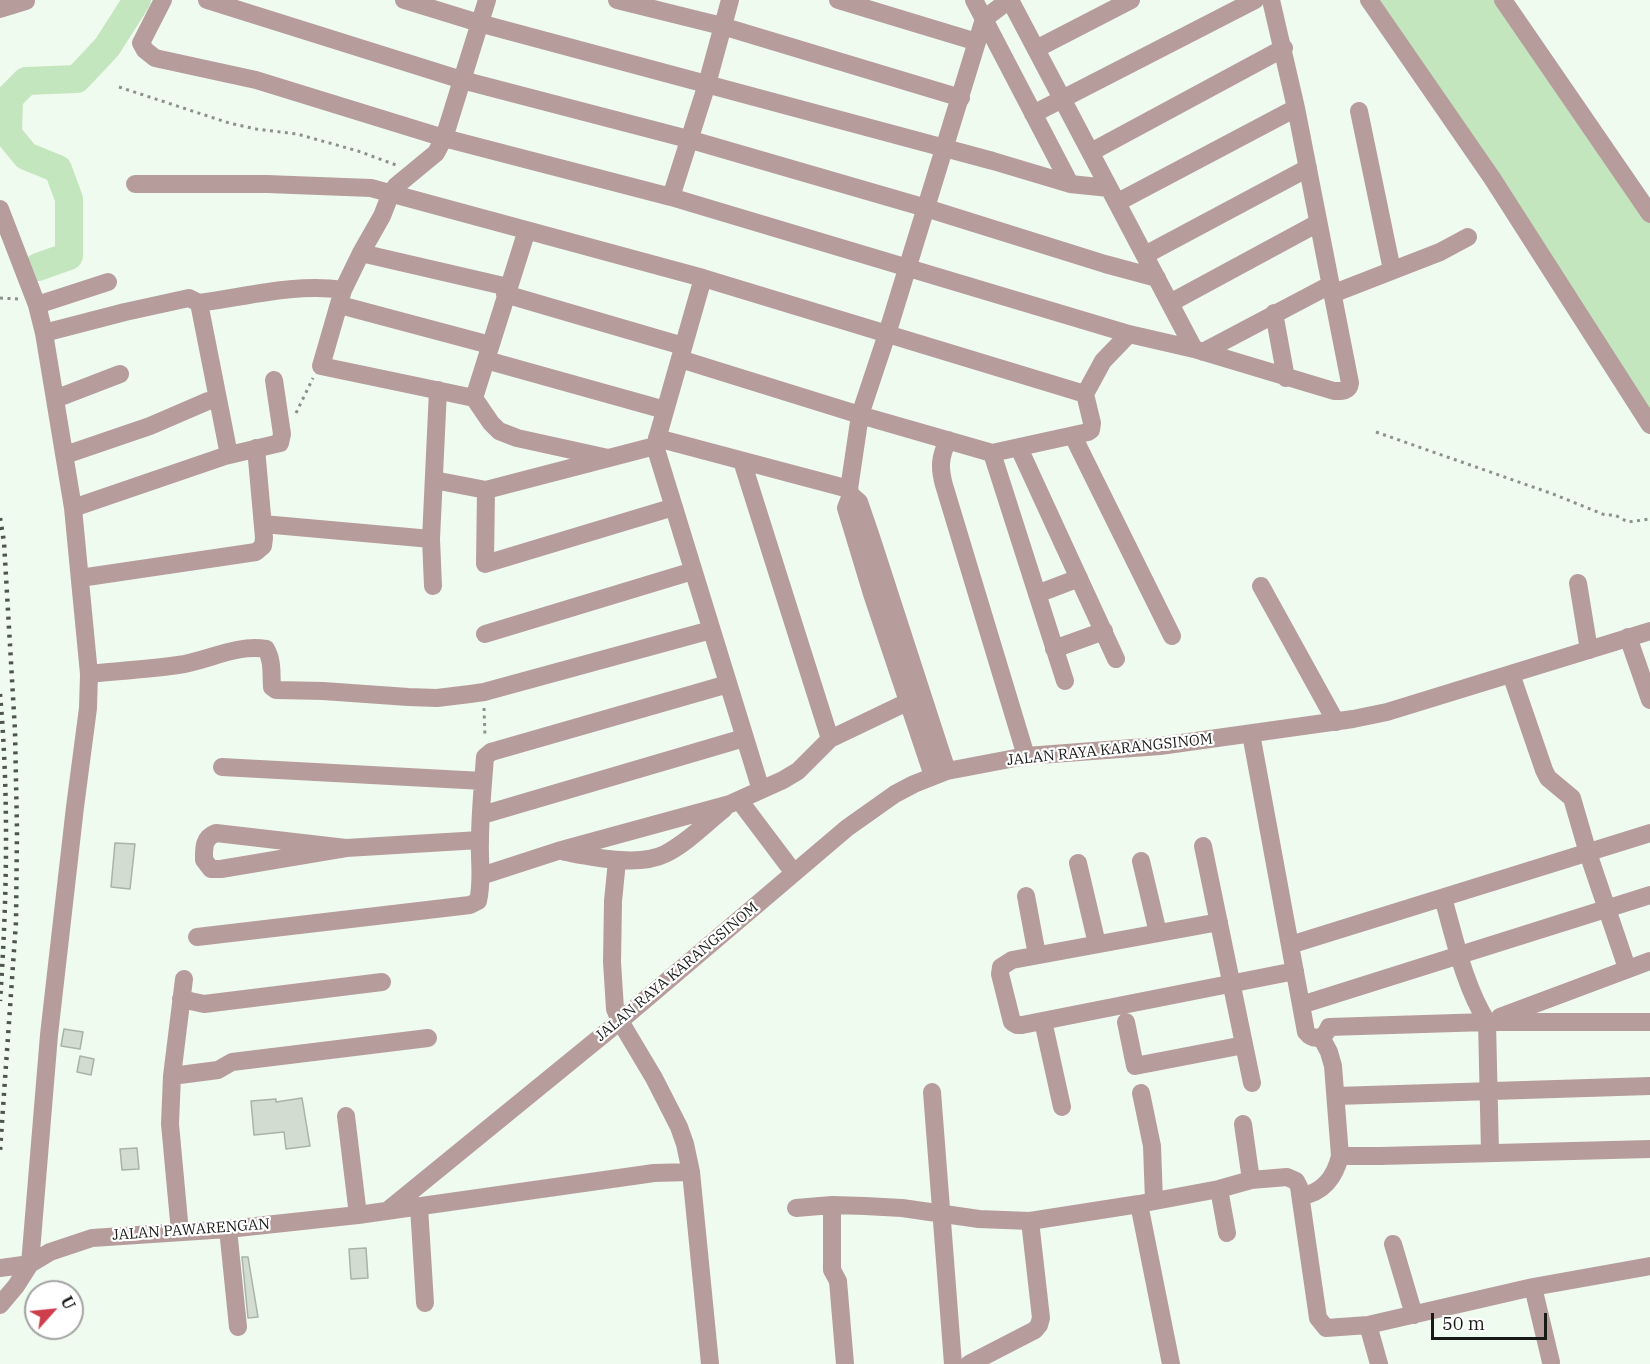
<!DOCTYPE html>
<html>
<head>
<meta charset="utf-8">
<style>
	body { margin:0 }
	#map { position:relative; width:1650px; height:1364px; overflow:hidden; background:#f0fbef; font-family:"IBM Plex Serif",serif }
	canvas { display:block }
	.north { position:absolute; left:24px; top:1280px; width:60px; height:60px; box-sizing:border-box; background:#fff; border:2px solid #a2a3a2; border-radius:50%; rotate:63deg; font-size:16px; font-weight:700; line-height:24px; text-align:center; color:#171a16 }
	.north::after { content:''; display:block; margin:auto; width:21px; height:27px; background:#ce3e4b; clip-path:polygon(50% 0,100% 100%,50% 72%,0 100%) }
	.scale { position:absolute; left:1431px; top:1313px; width:116px; height:27px; box-sizing:border-box; border:3px solid #171a16; border-top:0; padding-left:8px; font-size:18px; line-height:21px; white-space:nowrap; color:#171a16; -webkit-text-stroke:4px #fff; paint-order:stroke }
</style>
</head>
<body>
<div id="map">
<canvas width="1650" height="1364"></canvas>
<div class="north">U</div>
<div class="scale">50 m</div>
</div>
<script>
const ctx = document.querySelector('canvas').getContext('2d');
ctx.lineJoin = 'round';
function fillPath(path, color) { ctx.fillStyle = color; ctx.fill(path, 'evenodd'); }
function stroke(path, color, width, dash) { ctx.strokeStyle = color; ctx.lineWidth = width; ctx.lineCap = dash ? 'butt' : 'round'; ctx.setLineDash(dash || []); ctx.stroke(path); }
function label(font, color, halo, rows, align = 'center') {
  ctx.font = font + ' "IBM Plex Serif",serif'; ctx.lineWidth = 4.5; ctx.setLineDash([]); ctx.textBaseline = 'middle'; ctx.strokeStyle = halo; ctx.fillStyle = color; for (const [text, x, y, turn = 0] of rows) {
    ctx.save(); ctx.translate(x, y); ctx.rotate((+turn || 0) * Math.PI / 180); ctx.textAlign = isNaN(turn) ? turn : align; if (halo) ctx.strokeText(text, 0, 0); ctx.fillText(text, 0, 0); ctx.restore();
  }
}
fillPath(new Path2D(`
	M1369 0H1503L1650 214V425Z`), '#c4e6be');
stroke(new Path2D(`
	M38 267 69 256V199L58 169 26 156 8 134 9 98 26 81 77 79 107 47 137 0`), '#c4e6be', 28);
const building = new Path2D(`
	M115 843 135 844 130 889 111 887Z
	M64 1029 83 1032 80 1049 61 1046Z
	M80 1056 94 1059 91 1075 77 1072Z
	M302 1098 310 1146 286 1149 284 1132 254 1135 251 1101 276 1099V1102Z
	M137 1148 139 1169 122 1170 120 1149Z
	M366 1248 368 1278 351 1279 349 1249Z
	M242 1257H248L258 1317 248 1318Z`);
fillPath(building, '#d2dcd0');
stroke(building, '#a9b3a8', 1.5);
stroke(new Path2D(`
	M119 87 229 123 256 129 297 134 358 151 396 165
	M0 298 18 299
	M296 413 313 378
	M1376 432 1553 494 1605 515H1615L1628 522 1650 519
	M484 708 485 737`), '#8b928a', 3, [3, 4.5]);
stroke(new Path2D(`
	M163 0 141 43 145 50 155 58 256 80 444 138 671 197 1129 334 1194 349 1334 391C1341 391 1349 392 1350 383L1296 108 1271 0
	M207 0 462 80 688 139 926 208 1105 264 1157 278
	M404 0 479 23 993 161 1070 184 1109 188
	M617 0 722 26 961 98
	M838 0 977 42
	M974 0 1070 184
	M1010 0 1194 349
	M1369 0 1492 178 1650 425
	M1503 0 1650 214
	M0 9 26 1
	M1036 49 1131 0
	M1359 111 1392 270
	M1033 114 1255 0
	M1091 152 1284 48
	M135 184H267L371 188 703 278 1085 394
	M671 197 707 84 730 0
	M1118 202 1296 108
	M0 209 37 305 44 333 73 508 89 674 88 708 75 807 49 1035 30 1264 16 1286 0 1305
	M527 230 474 398 491 423 499 431 517 438 608 458
	M361 253 508 287
	M1145 255 1308 168
	M703 278 655 446 761 790
	M505 294 683 346
	M1332 294 1440 252 1468 237
	M1170 303 1318 223
	M37 305 108 282
	M340 305 490 345
	M1274 313 1286 378
	M44 333 125 312 189 298 199 303C246 297 295 283 343 290
	M1203 352 1330 285
	M680 359 860 415 992 453 1088 432 1091 430 1092 423 1085 394 1103 361 1129 334
	M486 360 665 410
	M474 398 321 366 343 290 361 253 382 216 391 193 396 186 436 153 444 138 487 0
	M55 399 120 374
	M218 399 229 455
	M1073 436 1172 636
	M657 438 849 489
	M948 440C940 457 939 467 944 485L1026 756
	M1019 448 1116 659
	M992 453 1065 681
	M65 455 150 426 208 401 218 399 199 303
	M742 461 830 739
	M434 480 486 490 655 446
	M486 490 485 564 674 507
	M851 495 859 502 871 537 947 771
	M73 508 225 456 280 443 282 434 274 380
	M263 524 431 539
	M80 578 256 552 263 546 264 538 256 448
	M1578 583 1589 650
	M433 586 431 539 438 390
	M1261 586 1336 722
	M1037 594 1079 578
	M485 634 693 571
	M1628 637 1650 700
	M1054 649 1104 631
	M89 674C119 671 149 669 178 665 207 661 236 644 266 649 273 661 271 674 272 687L276 690 323 691 408 697 437 698 470 694 484 692 711 630
	M1511 674 1544 770 1548 778 1572 798 1588 853 1627 968
	M1251 734 1306 1032C1314 1042 1325 1038 1329 1027L1487 1022H1650
	M222 767 483 781
	M933 776 872 594 846 508 851 495 849 489 860 415 887 334 984 19 1009 0
	M739 800 794 873
	M482 815 744 738
	M1203 846 1252 1083
	M346 848 216 833C203 838 204 848 204 860L211 869H221L346 848 480 840
	M565 852C593 857 639 867 665 854 687 843 705 824 724 809
	M617 861 613 901 612 962 615 1009 620 1021 654 1078 679 1127 685 1144 691 1172
	M1141 861 1158 933
	M1078 863 1097 944
	M481 876 558 851 730 804 783 780 798 771 830 739 922 695
	M1026 896 1037 955
	M1443 898C1455 939 1464 985 1487 1022L1490 1152
	M1219 922 1012 960 1001 967 1000 974 1012 1022 1017 1025H1022L1295 971
	M197 937 470 905 478 901C483 880 479 861 480 841 480 813 483 785 485 757L491 752 728 684
	M1290 945 1650 833
	M181 999 204 1004 382 982
	M1301 1005 1650 895
	M1500 1017 1650 961
	M1043 1021 1062 1107
	M1126 1022 1135 1066 1244 1045
	M1321 1037 1329 1052 1333 1066 1340 1156H1380L1650 1149
	M172 1076 218 1070 232 1062 428 1038
	M932 1092 953 1364
	M1141 1093 1152 1146 1154 1201
	M1336 1096 1650 1086
	M346 1116 358 1215
	M1243 1124 1251 1180
	M1219 1189 1227 1233
	M1301 1196C1323 1193 1335 1177 1340 1156
	M1139 1204 1171 1364
	M832 1205V1270L838 1281 845 1364
	M419 1207 425 1303
	M796 1208 832 1205 865 1206 902 1208 979 1219 1030 1221 1139 1204 1219 1189 1251 1180 1287 1177 1296 1181 1299 1187 1318 1318 1326 1328 1368 1325 1533 1287 1650 1266
	M387 1211 620 1021 847 828 895 794 914 784 947 771 1026 756 1160 746 1353 719 1387 712 1650 631
	M228 1229 238 1327
	M180 1232 170 1124 172 1076 184 979
	M1393 1244 1414 1315
	M0 1268 30 1264 50 1252 92 1238 228 1229 358 1215 654 1173 691 1172 710 1364
	M1533 1287 1551 1362
	M1368 1325 1379 1364
	M969 1364 1035 1330 1039 1325 1041 1318 1030 1221`), '#b69d9c', 18);
stroke(new Path2D(`
	M0 518 4 542 15 731 17 830 16 922 0 1151
	M0 694C9 796 7 900 0 1001`), '#4f544e', 4.5, [3, 6]);
label('15px', '#171a16', '#fff', [
	["JALAN RAYA KARANGSINOM",1110,750,-6],
	["JALAN RAYA KARANGSINOM",677,972,-40],
	["JALAN PAWARENGAN",191,1230,-4]
]);
</script>
</body>
</html>
